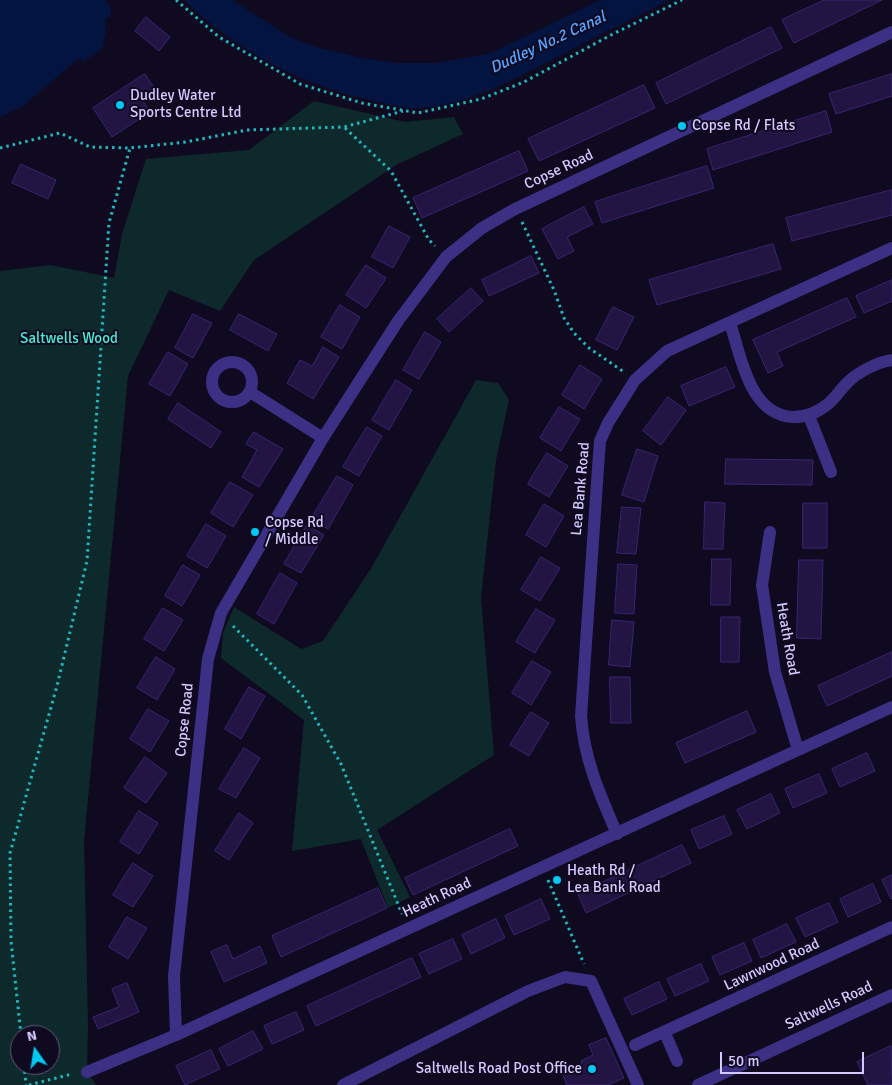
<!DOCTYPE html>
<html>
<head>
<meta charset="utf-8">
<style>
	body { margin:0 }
	#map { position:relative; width:892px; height:1085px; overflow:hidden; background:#100a20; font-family:Signika,sans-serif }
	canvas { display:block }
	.north { position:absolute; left:10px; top:1025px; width:50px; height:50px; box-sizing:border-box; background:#100a20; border:1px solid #5e5679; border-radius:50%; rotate:347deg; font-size:14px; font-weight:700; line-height:20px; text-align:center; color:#d4c9ff }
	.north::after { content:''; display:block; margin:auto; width:18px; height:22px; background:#00c7f4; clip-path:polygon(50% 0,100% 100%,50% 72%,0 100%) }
	.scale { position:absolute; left:720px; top:1052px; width:144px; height:22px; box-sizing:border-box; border:2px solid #d4c9ff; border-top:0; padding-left:6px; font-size:15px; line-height:18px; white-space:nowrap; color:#d4c9ff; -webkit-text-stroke:4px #100a20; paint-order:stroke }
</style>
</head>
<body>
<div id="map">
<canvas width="892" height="1085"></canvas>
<div class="north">N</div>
<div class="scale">50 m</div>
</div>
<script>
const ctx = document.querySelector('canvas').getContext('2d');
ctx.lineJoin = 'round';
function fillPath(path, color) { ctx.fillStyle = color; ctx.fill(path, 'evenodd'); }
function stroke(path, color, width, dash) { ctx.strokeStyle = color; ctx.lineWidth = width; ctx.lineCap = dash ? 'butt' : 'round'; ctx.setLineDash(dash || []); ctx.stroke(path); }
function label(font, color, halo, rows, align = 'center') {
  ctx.font = font + ' Signika,sans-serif'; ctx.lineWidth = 4; ctx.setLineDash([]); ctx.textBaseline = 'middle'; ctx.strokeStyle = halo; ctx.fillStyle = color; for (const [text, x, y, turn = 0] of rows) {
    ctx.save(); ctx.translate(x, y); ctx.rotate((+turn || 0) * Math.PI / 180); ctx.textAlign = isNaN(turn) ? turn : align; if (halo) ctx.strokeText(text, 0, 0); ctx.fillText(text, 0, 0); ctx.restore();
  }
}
fillPath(new Path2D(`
	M314 101 405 122 454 117 463 134 396 165 254 260 220 311 169 290 128 376 84 841 88 1025 87 1072 96 1085H0V271L51 265 114 278 122 234 146 159 249 150ZM20 1035H50V1065H20Z
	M476 380 498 383 509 400 496 460 481 597 494 755 377 830 410 897 388 908 361 839 292 851 304 720 221 658 223 633 234 607 301 649 323 641 372 567Z`), '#0d292b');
fillPath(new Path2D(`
	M0 0H106L107 4 111 7 110 16 105 19 106 32 102 49 83 62 79 58 23 106 0 117Z
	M184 0H232L290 37 316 47 362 58 397 63H435L489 54 600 0H669C633 18 597 36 561 55 519 77 465 107 417 108 404 109 391 105 379 102 307 88 236 51 184 0Z`), '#041440');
const building = new Path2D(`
	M824 0H882L794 43 782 20Z
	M146 17 170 37 159 51 135 31Z
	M771 27 782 48 666 104 656 83Z
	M145 74 157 92 143 101 150 112 112 137 93 108Z
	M892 74V96L836 114 829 94Z
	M644 85 655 108 539 161 528 139Z
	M826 111 832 132 713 170 707 149Z
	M519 151 528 171 422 218 413 198Z
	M21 164 56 180 48 199 12 183Z
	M707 166 714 188 602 223 595 202Z
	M892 190V215L792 241 786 218Z
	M584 207 593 224 567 237 574 251 558 259 542 229Z
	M389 226 410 237 393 268 372 257Z
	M773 244 781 269 657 305 649 280Z
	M531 256 539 273 489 296 482 280Z
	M366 265 386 278 366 308 346 295Z
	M892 280V301L864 313 856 296Z
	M471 288 483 301 449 332 437 319Z
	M847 298 856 317 777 352 783 366 768 373 753 340Z
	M340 305 360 317 342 349 321 337Z
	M613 307 634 317 617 350 596 340Z
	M193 314 212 323 193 358 175 348Z
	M239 314 277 334 268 351 230 330Z
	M425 332 441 342 419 379 403 370Z
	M323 347 339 357 313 399 287 383 300 360 312 366Z
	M168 352 188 364 170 396 149 384Z
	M580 365 602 379 584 409 562 395Z
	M726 367 735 387 689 406 681 386Z
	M396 380 412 390 389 430 372 420Z
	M668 397 686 410 661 445 643 431Z
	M178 403 221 432 211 448 168 419Z
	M559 407 580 419 561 451 540 438Z
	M367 427 382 436 359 476 343 467Z
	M254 432 283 449 259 487 242 477 257 450 246 444Z
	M637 449 658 456 644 502 622 495Z
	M547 453 568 466 549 497 528 484Z
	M726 459 813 460 812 485 725 484Z
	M337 476 353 485 328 529 311 519Z
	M230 482 253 495 233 527 211 513Z
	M705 502 725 503 723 549H704Z
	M803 503H827V548H803Z
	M544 504 564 516 546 547 526 535Z
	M622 507 641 508 636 554 617 553Z
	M206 524 226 536 207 568 187 556Z
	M307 525 324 535 301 573 284 564Z
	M541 557 560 568 540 601 521 590Z
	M712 559H731L730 605H711Z
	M799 560H823L821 639 797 638Z
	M618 564 637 565 634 614 615 613Z
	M183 565 200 575 182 606 165 596Z
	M280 573 297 583 274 624 257 614Z
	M163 608 183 620 164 651 144 639Z
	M536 609 555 620 535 653 516 642Z
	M721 617H740L739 662H721Z
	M612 620 634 622 630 667 609 665Z
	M892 652V676L827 706 818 686Z
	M156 657 175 669 157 700 137 688Z
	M532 661 551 672 531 705 512 693Z
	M610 677H630L631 723H611Z
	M249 687 265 696 241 739 225 729Z
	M148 709 169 721 150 752 130 739Z
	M747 711 756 732 685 763 676 743Z
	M531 712 549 723 529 756 510 745Z
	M244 748 260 758 236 798 219 789Z
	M867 753 875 771 840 787 832 769Z
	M145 757 167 773 146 803 124 788Z
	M819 774 827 793 793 808 785 789Z
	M771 794 780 813 747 829 737 810Z
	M139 811 158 823 139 854 120 842Z
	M239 813 253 823 229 860 215 851Z
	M724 816 732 834 699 849 691 830Z
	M510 829 518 846 413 895 405 878Z
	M682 845 691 863 586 913 578 894Z
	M133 863 153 876 133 907 113 895Z
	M892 875V898L891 899 882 880Z
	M873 884 881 902 848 917 840 899Z
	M378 888 387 908 281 957 272 936Z
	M541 899 550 919 514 935 505 916Z
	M829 903 838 922 805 937 796 918Z
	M127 917 147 928 128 959 109 947Z
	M496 919 505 938 471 954 462 935Z
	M787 924 796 942 761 958 753 940Z
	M453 939 462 959 429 974 419 954Z
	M744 943 752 961 720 975 712 957Z
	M227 945 233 959 260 946 267 963 224 982 211 952Z
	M412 958 421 977 316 1026 307 1006Z
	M701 964 709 981 675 996 667 979Z
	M659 982 667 999 632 1015 624 999Z
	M127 983 139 1012 98 1029 93 1017 119 1007 112 989Z
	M296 1012 304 1030 272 1044 264 1026Z
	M253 1031 263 1049 228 1066 219 1049Z
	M606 1038 624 1078 608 1085H567L562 1073 582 1064 581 1061 593 1055 589 1045Z
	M891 1046 892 1085H868L857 1062Z
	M211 1050 220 1069 185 1085 176 1066Z`);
fillPath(building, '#221443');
stroke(building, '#3a2472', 1);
stroke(new Path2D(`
	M176 0 219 37 300 84 362 103 418 113 481 99 524 82 611 35 682 0
	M345 128 391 171 429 240 435 246
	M0 148 60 133 90 147 130 148 186 142 247 130 344 127 403 111
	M522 222 554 290 564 318 574 333 589 348 624 372
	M233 626 302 695 341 764 402 914
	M548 880 584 964
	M21 1035 11 941 10 853 57 686 87 561 109 223 130 148
	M24 1065 26 1085
	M29 1085 72 1074`), '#20b8bc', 3, [2.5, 4]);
stroke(new Path2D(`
	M730 323C741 356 749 415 793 417 806 417 817 413 828 404 835 398 841 389 848 382 858 372 878 362 892 360
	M212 382a20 20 0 1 1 40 0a20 20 0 1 1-40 0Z
	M250 392 323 438
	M809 416 831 472
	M770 532 762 585 775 672 798 750
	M617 834C600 795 584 759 581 716L598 468 600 441 608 423 635 380 667 351 892 248
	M665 1033 677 1061
	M176 1035 174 976 208 659 221 613 323 438 398 321 446 257 482 228 515 209 892 32
	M635 1045 892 927
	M87 1072 176 1035 892 707
	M343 1085 528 991 565 977 591 981 638 1085
	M698 1085 892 995`), '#3b3084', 12);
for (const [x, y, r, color] of [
	[120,105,5,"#00c7f4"],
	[682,126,5,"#00c7f4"],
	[255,532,5,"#00c7f4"],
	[557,880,5,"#00c7f4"],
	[592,1069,5,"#00c7f4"]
]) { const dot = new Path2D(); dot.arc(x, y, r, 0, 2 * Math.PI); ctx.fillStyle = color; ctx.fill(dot); stroke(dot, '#100a20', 2); }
label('15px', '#d4c9ff', '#100a20', [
	["Dudley Water",130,96],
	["Sports Centre Ltd",130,113],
	["Copse Rd / Flats",692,126],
	["Copse Rd",265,523],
	["/ Middle",265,540],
	["Heath Rd /",567,871],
	["Lea Bank Road",567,888],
	["Saltwells Road Post Office",582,1069,"right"]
], 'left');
label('15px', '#d4c9ff', '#100a20', [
	["Copse Road",559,170,-25],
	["Lea Bank Road",581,489,-85],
	["Heath Road",787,639,80],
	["Copse Road",185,720,-84],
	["Heath Road",437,898,-25],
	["Lawnwood Road",772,965,-25],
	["Saltwells Road",829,1006,-25]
]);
label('15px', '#49ebd1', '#100a20', [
	["Saltwells Wood",69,339]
]);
label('italic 16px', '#57a3ff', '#100a20', [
	["Dudley No.2 Canal",548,43,-25]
]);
</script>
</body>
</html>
